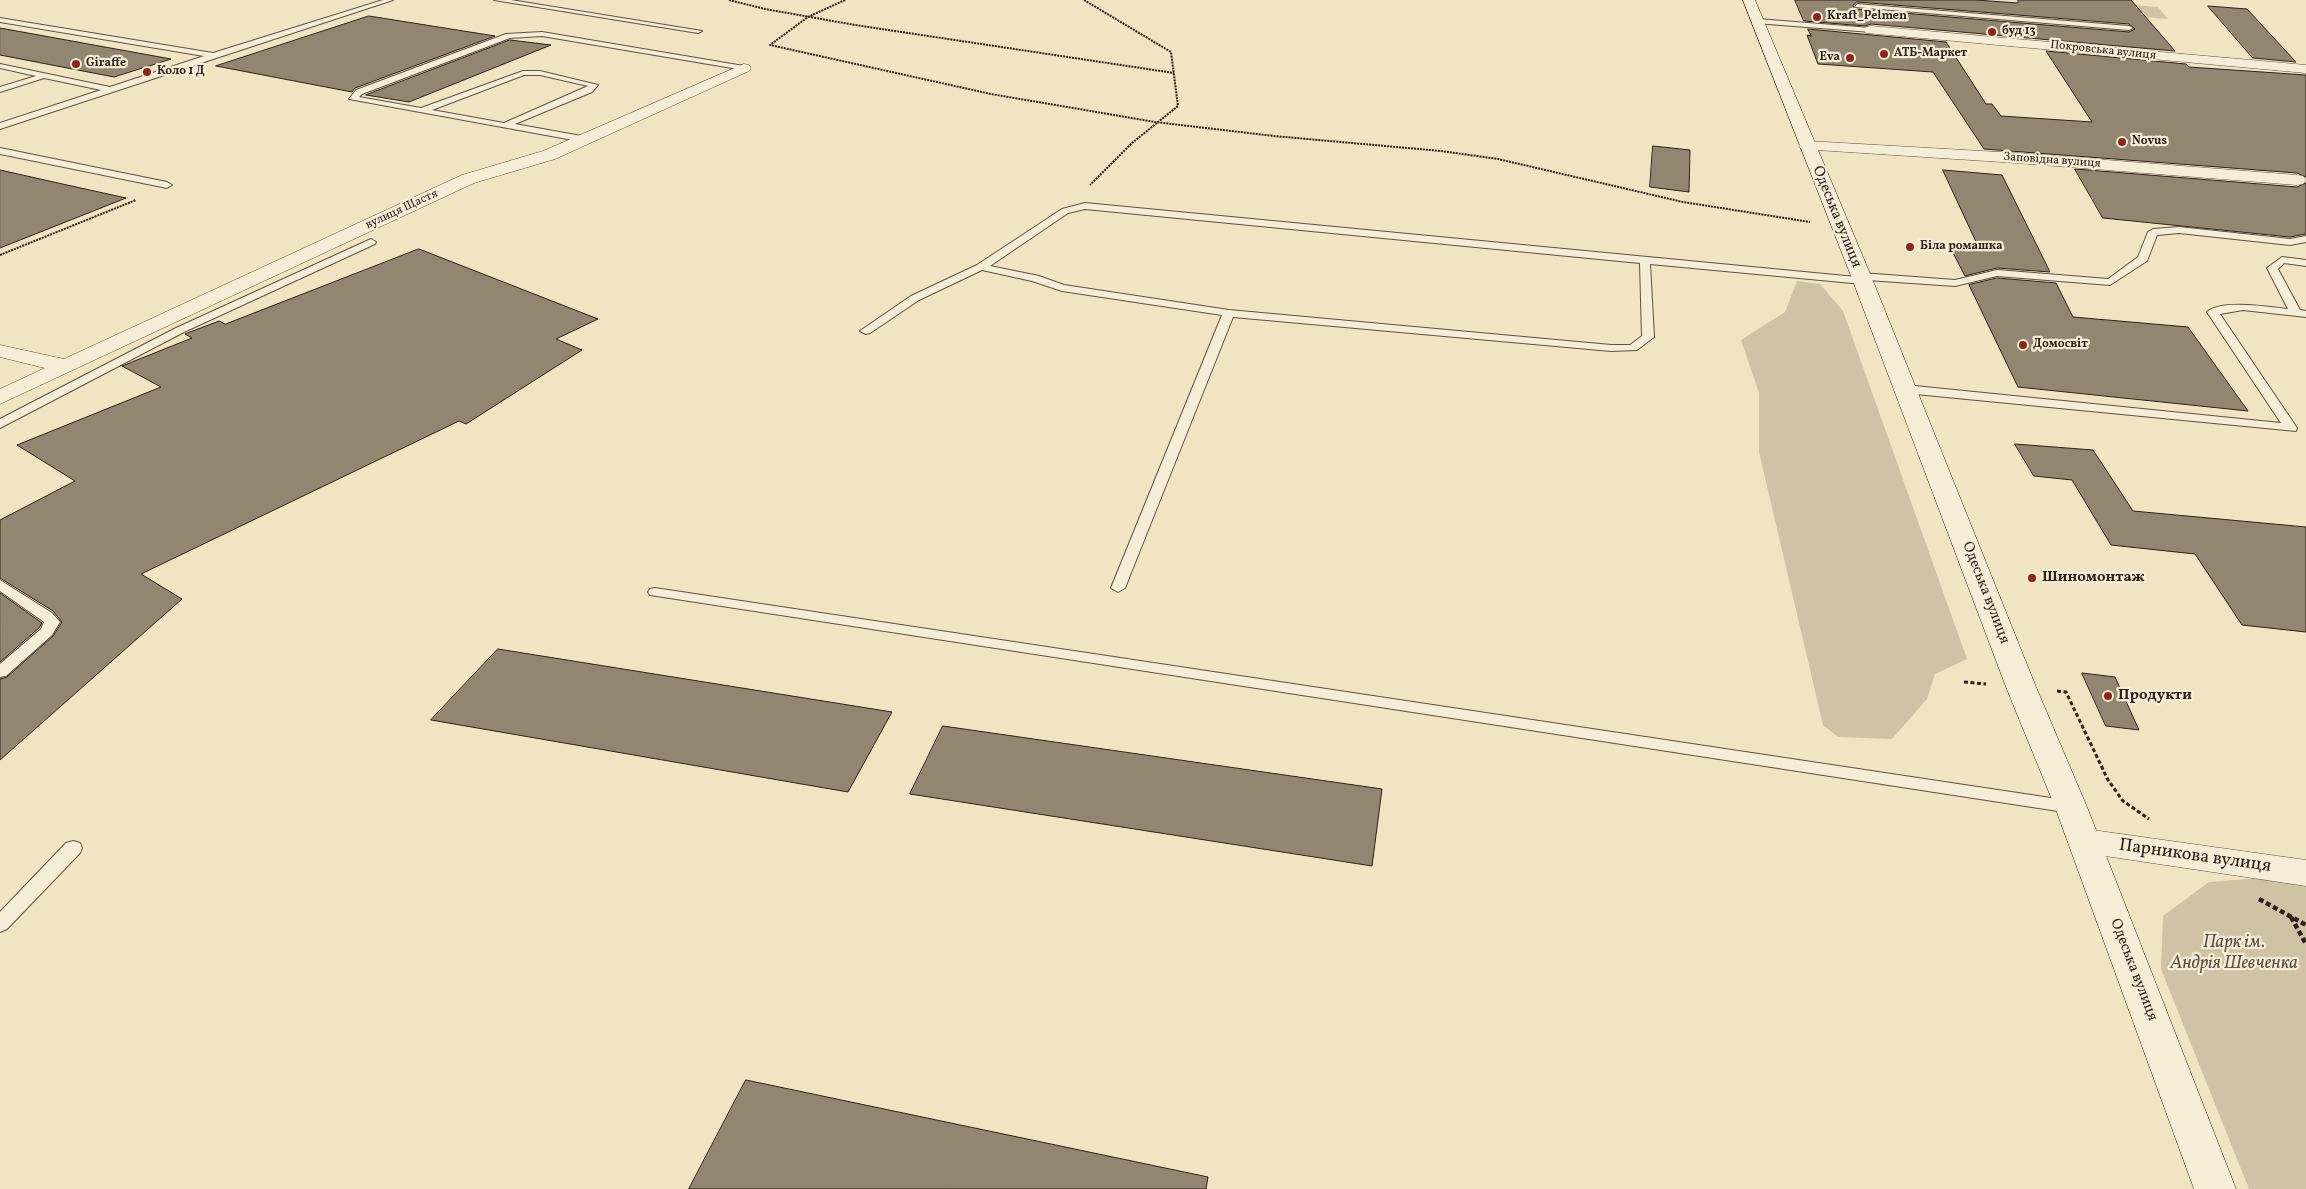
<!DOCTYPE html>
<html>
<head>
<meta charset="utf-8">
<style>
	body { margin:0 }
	canvas { display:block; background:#f1e4c2 }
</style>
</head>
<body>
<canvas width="2306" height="1189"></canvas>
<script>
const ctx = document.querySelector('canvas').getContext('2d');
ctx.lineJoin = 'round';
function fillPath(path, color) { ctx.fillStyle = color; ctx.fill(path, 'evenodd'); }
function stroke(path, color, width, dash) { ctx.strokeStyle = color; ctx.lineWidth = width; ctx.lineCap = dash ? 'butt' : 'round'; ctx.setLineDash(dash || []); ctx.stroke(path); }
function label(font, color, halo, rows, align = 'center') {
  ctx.font = font + ' Vollkorn,serif'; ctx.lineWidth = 4.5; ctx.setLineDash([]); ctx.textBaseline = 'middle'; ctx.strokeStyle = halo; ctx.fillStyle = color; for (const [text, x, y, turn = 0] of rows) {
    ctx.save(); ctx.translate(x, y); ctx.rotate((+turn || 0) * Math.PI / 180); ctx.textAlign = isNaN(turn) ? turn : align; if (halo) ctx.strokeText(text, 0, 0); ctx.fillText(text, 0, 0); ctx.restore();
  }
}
fillPath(new Path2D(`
	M2080 1 2158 7 2168 19 2088 13Z
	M1797 281 1820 284 1843 311 1967 659 1935 674 1927 699 1892 739 1838 737 1823 725 1759 452V393L1741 340 1785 312Z
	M2274 877 2306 882V1189H2249L2161 969 2163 916 2209 882Z`), '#d0c3a5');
const building = new Path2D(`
	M1795 0H1976L2018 3V0H2131L2175 51 1871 24 1865 26 1804 21ZM1857 2 2129 24 2135 29 2129 32 1855 9 1853 6Z
	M2208 6 2247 9 2296 62 2253 58Z
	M369 16 495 36 355 88 352 92 216 66Z
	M0 28 171 59 114 77 0 55Z
	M1808 29 1946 42 1986 104H1992L2001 116 2092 122 2046 51 2186 64 2189 67 2306 75V177L2297 173 1984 149 1933 72 1818 64 1807 35 1811 36Z
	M510 40 551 45 409 102 366 95Z
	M1653 146 1690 150 1689 192 1650 187Z
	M2075 169 2297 187 2306 183V234L2290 237 2103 218Z
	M0 170 67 185 126 198 0 248Z
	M1943 170 2002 175 2050 272 1997 268 1965 276 1950 247 1979 249Z
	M419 249 598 319 556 339 582 350 466 424 459 421 141 574 182 599 0 760V679L7 677 53 636 62 622 53 611 0 578V520L75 481 17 445 161 387 122 366 192 338 185 334 219 321 225 324Z
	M1997 278 2056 283 2073 317 2188 327 2248 411 2018 387 1969 285Z
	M2015 444 2093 450 2133 511 2306 527V632L2242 625 2195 554 2111 545 2072 480 2034 476Z
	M0 593 42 623 39 628 0 662Z
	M498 649 892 712 848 792 431 720Z
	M2082 673 2115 677 2139 730 2106 726Z
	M943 726 1382 789 1372 866 910 794Z
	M746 1080 1208 1177 1206 1189H689Z`);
fillPath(building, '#938671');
stroke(building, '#2e201a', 1);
const lane = new Path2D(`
	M383 0H393L0 129V123L101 90 44 78 0 92V87L36 76 0 68V64L110 87 204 56 0 22V18L213 53Z
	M494 0H511L702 31 698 33Z
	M1857 4 2129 26 2133 28 2129 30 1855 7Z
	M1758 19 1871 28 1875 30 1871 32 1755 23Z
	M542 32 744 66 748 68 744 70 542 36 510 38 362 94 359 97 421 108 523 71H540L598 85 592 92 515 124 587 137V141L584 142 349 99 356 90 506 34ZM524 75H540L588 86 504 123 432 110Z
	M0 148 167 182 172 185 167 188 0 154Z
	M1085 203 1856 277 1857 274 1861 273 1955 280 1997 270 2108 279 2138 257 2148 232 2153 229 2179 227 2290 239 2306 236V242L2290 245 2179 233 2157 235 2147 261 2110 285 1997 276 1955 286 1867 280V283L1863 284 1650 264 1654 337 1637 350 1611 351 1233 317 1125 588 1118 592 1111 588 1222 315 1062 291 1032 281 982 270 919 300 870 333 866 334 860 331 911 296 977 265 1062 209ZM1085 209 1640 263 1642 336 1630 345H1611L1229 310 1064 285 1039 276 990 266 1068 213Z
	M371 239 376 242 375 244 184 332 0 428V419L176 328Z
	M2282 257 2306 260V266L2284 263 2278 269 2300 310 2306 311V317L2243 310 2220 314 2297 428 2296 431 1905 393 1899 389 1905 385 2281 423 2207 312C2221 299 2270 307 2288 309L2267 268Z
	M0 580 52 613 60 622 52 635 6 676 0 677V664L41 629 44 622 0 591Z
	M655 588 2071 801 2077 802 2080 807 2077 812 2071 813 650 595 648 592 650 589Z
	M73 841 80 843 82 848 80 853 7 929 0 932V912L66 843Z`);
const street = new Path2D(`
	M1871 26 2306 65V73L1866 33 1864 30 1866 27Z
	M744 64 749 65 751 68 749 71 555 159 474 183 0 404V389L45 368 0 357V345L64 359 462 175 543 151Z
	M1807 141 2017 153 2297 175 2303 176 2306 180 2303 184 2297 185 2017 163 1801 149 1799 146 1801 143Z
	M2085 829 2306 860V886L2085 853 2073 850 2068 841 2073 832Z`);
const secondary = new Path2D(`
	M1743 0H1755L1871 276 2036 687 2087 807 2236 1189H2194L2055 807 2006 687 1851 276Z`);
stroke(lane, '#5f5144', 2);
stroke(street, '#5f5144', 1);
stroke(secondary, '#2e201a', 1);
stroke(new Path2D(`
	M729 0 765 9 855 25 1174 73
	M845 0 808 17 770 45 991 94 1155 122 1274 136 1441 151 1498 159 1683 202 1810 222
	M1084 0 1171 52 1178 106 1132 143 1090 185
	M0 255 136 200`), '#2e201a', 2, [2, 1]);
stroke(new Path2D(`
	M1964 682 1986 684
	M2057 691 2066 692 2108 780 2123 801 2149 819`), '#2e201a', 3, [4, 2.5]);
stroke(new Path2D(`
	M2259 899 2306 925
	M2291 917 2306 944`), '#2e201a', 4.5, [5, 3]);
fillPath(lane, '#f6edd7');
fillPath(street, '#f6edd7');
fillPath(secondary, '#f6edd7');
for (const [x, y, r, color] of [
	[1817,17,5,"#8f2418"],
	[1992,32,5,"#8f2418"],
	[1884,54,5,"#8f2418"],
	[1850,58,5,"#8f2418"],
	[76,64,5,"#8f2418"],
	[147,72,5,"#8f2418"],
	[2122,142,5,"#8f2418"],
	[1910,247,5,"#8f2418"],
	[2023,345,5,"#8f2418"],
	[2032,578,5,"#8f2418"],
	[2108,696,5,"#8f2418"]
]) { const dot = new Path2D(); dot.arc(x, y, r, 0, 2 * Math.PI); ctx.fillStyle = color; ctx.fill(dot); stroke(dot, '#f6edd7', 2); }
label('bold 12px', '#2e201a', '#f6edd7', [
	["Kraft_Pelmen",1827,17],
	["буд 13",2002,32],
	["АТБ-Маркет",1894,54],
	["Eva",1840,58,"right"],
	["Giraffe",86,64],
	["Коло 1 Д",157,72],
	["Novus",2132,142],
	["Біла ромашка",1920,247],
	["Домосвіт",2033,345]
], 'left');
label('12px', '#2e201a', '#f6edd7', [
	["Покровська вулиця",2103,51,6],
	["Заповідна вулиця",2052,161,4],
	["вулиця Щастя",402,210,-25]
]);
label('15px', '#2e201a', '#f6edd7', [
	["Одеська вулиця",1836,217,68],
	["Одеська вулиця",1985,593,69],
	["Одеська вулиця",2133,970,69]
]);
label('bold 15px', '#2e201a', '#f6edd7', [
	["Шиномонтаж",2042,578],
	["Продукти",2118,696]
], 'left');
label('18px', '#2e201a', '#f6edd7', [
	["Парникова вулиця",2195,857,8]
]);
label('italic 18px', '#5f5144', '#f6edd7', [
	["Парк ім.",2234,944],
	["Андрія Шевченка",2234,965]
]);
</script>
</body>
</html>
